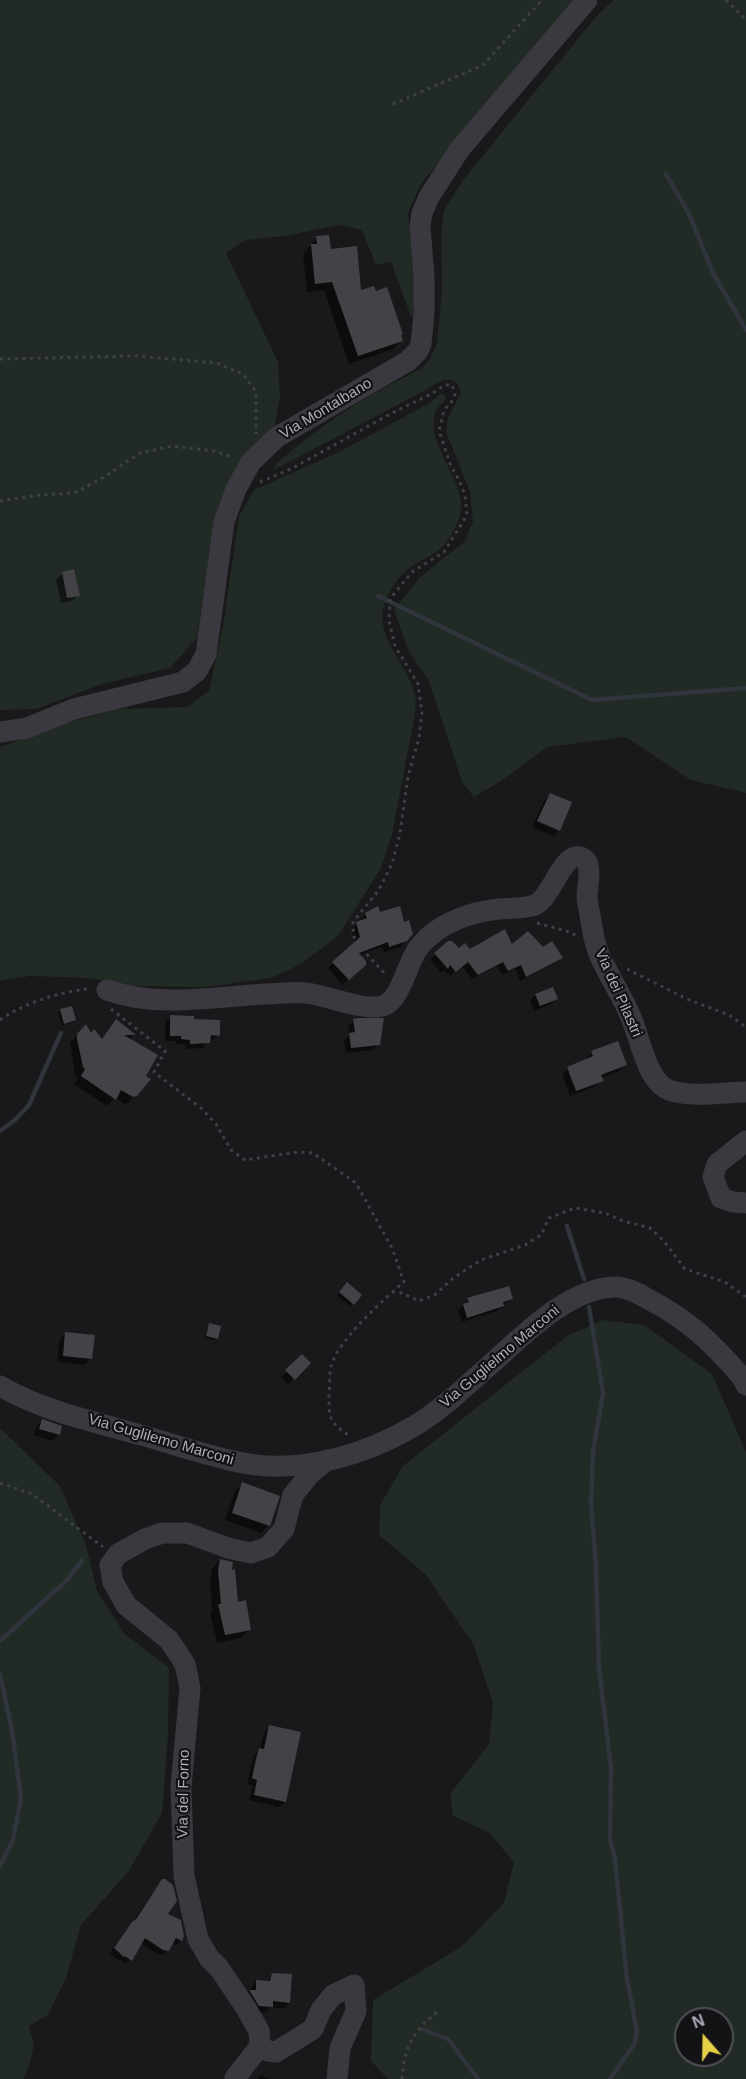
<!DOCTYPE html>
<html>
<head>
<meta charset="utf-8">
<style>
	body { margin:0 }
	#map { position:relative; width:746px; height:2079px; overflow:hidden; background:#19181a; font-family:Helvetica,sans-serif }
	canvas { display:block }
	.north { position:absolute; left:674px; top:2007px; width:60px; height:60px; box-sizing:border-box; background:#131315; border:2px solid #505157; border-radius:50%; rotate:340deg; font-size:16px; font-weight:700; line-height:24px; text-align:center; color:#abadb9 }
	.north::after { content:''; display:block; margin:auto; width:21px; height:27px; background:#e4cf46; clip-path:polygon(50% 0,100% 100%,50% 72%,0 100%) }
</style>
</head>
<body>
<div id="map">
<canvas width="746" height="2079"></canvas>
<div class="north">N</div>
</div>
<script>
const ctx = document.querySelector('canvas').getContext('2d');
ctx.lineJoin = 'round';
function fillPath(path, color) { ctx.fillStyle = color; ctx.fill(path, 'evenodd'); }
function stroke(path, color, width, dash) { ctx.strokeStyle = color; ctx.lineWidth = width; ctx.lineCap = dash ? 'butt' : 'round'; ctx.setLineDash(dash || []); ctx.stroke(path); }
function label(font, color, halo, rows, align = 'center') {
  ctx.font = font + ' Helvetica,sans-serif'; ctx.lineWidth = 4.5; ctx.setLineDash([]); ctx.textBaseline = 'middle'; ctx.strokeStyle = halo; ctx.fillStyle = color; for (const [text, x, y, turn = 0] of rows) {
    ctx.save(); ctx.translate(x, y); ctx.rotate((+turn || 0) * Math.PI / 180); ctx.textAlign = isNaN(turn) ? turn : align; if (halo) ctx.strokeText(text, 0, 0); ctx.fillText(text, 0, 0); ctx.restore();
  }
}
fillPath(new Path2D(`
	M0 0H574L420 185 408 213 416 288 412 319 391 262 376 265 362 230 338 225 285 236 246 240 226 253 278 362 280 398 273 435 214 523 197 638 170 668 102 684 36 709 0 710Z
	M614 0H746V793L691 780 626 737 547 747 501 781 474 797 462 782 429 681 409 652 394 610 421 576 465 541 473 522 470 492 446 432 448 418 461 393 457 383C445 375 436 384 426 390L274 470 275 465C317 427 369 393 421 369L429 360 437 344 442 289 441 233 444 210 463 180 599 13Z
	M440 394 445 395 446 399C443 403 437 407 435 413 426 445 464 479 461 509 460 522 450 540 440 549 432 556 421 560 412 566 398 576 386 594 383 611 377 639 413 672 416 700 416 704 415 709 415 714L392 835 381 868 338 936 301 964 271 978 205 987 132 986 88 978 30 976 0 981V747L73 721 118 709 187 707 209 691 223 626 239 516 254 490 339 452 428 404Z
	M602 1320 644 1325 712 1374 746 1452V2079H388L371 2061 373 2000 461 1947 504 1903 514 1863 490 1833 453 1816 450 1794 489 1744 493 1703 473 1644 426 1575 379 1535 380 1505 403 1466 567 1336ZM686 2019H722V2055H686Z
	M0 1428 60 1486 86 1545 97 1591 124 1633 169 1668 168 1735 162 1813 129 1871 81 1925 66 1978 48 2015 29 2026 34 2045 29 2066 23 2079H0Z`), '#222a25');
fillPath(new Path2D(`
	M317 238 329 251 401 341 393 349 349 364 324 290 307 292 303 254Z
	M62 574 78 595 72 601 61 603 56 580Z
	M550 795 559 830 553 836 532 827 544 801Z
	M366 914H380L403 924 406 940 400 947 384 952 382 947 359 955 358 971 342 985 328 968 355 943 351 929 361 922 360 920Z
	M448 943 459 950 469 951 512 946 543 949 561 958 555 963 520 981 515 969 502 975 497 966 472 979 462 966 450 976 444 970 441 973 430 960Z
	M552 989 557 998 551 1004 534 1011 530 1001 535 995Z
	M61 1011 75 1020 62 1026 58 1013Z
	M171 1017 192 1021 218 1035 213 1040H209L203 1048 185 1049V1044H176V1041H165V1022Z
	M116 1021 134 1035 129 1040 144 1077 136 1095 128 1103 124 1104 115 1098 107 1106 74 1084 78 1078 75 1075 70 1043 86 1026 90 1035 101 1040Z
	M353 1021 378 1044 373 1050 346 1053 344 1040 350 1034 348 1026Z
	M592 1052 625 1065 619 1071 601 1078 602 1080 596 1086 570 1096 562 1074 568 1068 587 1060 586 1058Z
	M344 1286 360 1295 350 1306 337 1296Z
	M511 1298 497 1311 462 1322 458 1311 468 1300Z
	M210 1325 217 1338 214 1340 205 1338 207 1328Z
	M66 1333 91 1359 85 1365 57 1362 60 1339Z
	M302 1356 308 1363 288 1384 281 1377Z
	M42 1421 61 1427 58 1435 52 1441 34 1435 36 1427Z
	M243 1483 269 1525 261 1533 225 1520 235 1491Z
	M220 1560 230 1571 237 1603 249 1629 241 1638 217 1643 210 1614 212 1612 210 1580 212 1569Z
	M270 1727 285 1802 279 1807 249 1800 253 1786 247 1784 254 1755 260 1749 264 1732Z
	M162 1881 165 1914 181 1940 176 1945 172 1943 163 1955 158 1954 140 1943 126 1964 120 1960 119 1961 110 1953Z
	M273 1974 289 2003 283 2009 270 2007 265 2012 253 2011 244 1997 256 1981 266 1982Z
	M261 2075 269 2079H257Z`), '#0007');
stroke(new Path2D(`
	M666 174 690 216 713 273 746 330
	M378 596 592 700 746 688
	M0 1131 15 1120 29 1105 61 1033
	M567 1226 584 1279
	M589 1307 603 1393 593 1452 591 1504 596 1566 599 1668 611 1768 610 1839 615 1859 627 1979 637 2031 635 2043 610 2079
	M0 1641 67 1580 82 1561
	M0 1674 12 1731 21 1798 13 1840 0 1866
	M421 2029 448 2039 478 2079`), '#2f343d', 4.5);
fillPath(new Path2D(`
	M329 235 331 249 357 246 361 290 374 286 376 291 387 287 403 334 401 335 403 341 358 356 332 282 315 284 311 244H317L316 236Z
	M74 569 80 596 67 598 62 572Z
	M550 793 572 802 560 831 537 821Z
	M378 906 380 912 400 906 404 922 409 920 413 934 407 941 389 947 388 942 359 953 366 961V965L349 980 332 962 360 937 356 922 367 918 365 913Z
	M505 929 512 944 528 931 543 947 552 941 563 958 526 977 521 965 508 971 503 962 478 975 468 962 456 972 450 965 448 969 434 953 448 941H452L459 948 465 943 470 949Z
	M553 987 558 999 540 1006 535 994Z
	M72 1006 76 1020 64 1024 60 1009Z
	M170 1015 194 1016V1019L220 1020V1036L211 1035 210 1043 190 1044V1040L181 1039V1036H170Z
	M359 1018H384L380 1045 351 1048 349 1033 355 1032 353 1019Z
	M116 1019 136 1035H124L158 1055 146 1076 151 1079 137 1096 133 1097 121 1090 116 1100 81 1076 85 1069 83 1067 77 1039V1034L86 1024 91 1033 94 1029 102 1039Z
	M618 1041 627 1065 601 1075 604 1081 576 1091 567 1067 593 1056 591 1051Z
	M347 1282 362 1295 354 1305 339 1292Z
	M509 1286 513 1299 503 1302 504 1306 467 1318 463 1304 469 1302 467 1298Z
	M209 1323 221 1326 218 1339 206 1336Z
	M65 1332 95 1335 92 1359 63 1356Z
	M302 1354 311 1363 295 1380 285 1370Z
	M42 1419 62 1426 60 1435 39 1429Z
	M242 1482 280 1496 270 1526 232 1513Z
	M220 1559 233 1562 232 1570 235 1569 238 1602 246 1600 251 1630 225 1635 218 1604H221L218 1570Z
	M269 1725 301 1732 286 1802 254 1795 257 1780 252 1778 256 1759 259 1748 264 1749Z
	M162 1879H165L173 1885 177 1901 168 1914 181 1920 184 1936 182 1941 176 1938 169 1951 163 1950 145 1938 132 1961 125 1956 124 1957 114 1948 132 1922 137 1918Z
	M272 1973 292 1974 290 2003 273 2001V2007L259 2006 249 1990H256V1980L270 1981Z`), '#434247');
stroke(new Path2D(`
	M726 0 746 20
	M393 104 483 65 542 0
	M0 359 137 356 217 363 243 374 256 392V434
	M260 482 291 469 392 413 431 394 445 385H452L455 394 452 401 444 410 439 431 451 466 459 480 465 495 467 515 444 552 412 572 390 599 389 621 395 646 418 684 422 713 419 738 408 776 400 833 392 864 378 891 353 922V935L359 946 386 975
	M0 501 41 495 74 493 101 479 140 453 172 446 213 451 233 457
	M537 923 570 932 576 936
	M627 969 687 999 729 1015 746 1027
	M111 1009 165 1051 154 1072 202 1109 216 1124 231 1150 245 1160 298 1152 313 1153 356 1183 392 1248 404 1282C383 1300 339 1339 331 1366 329 1374 330 1386 329 1394 329 1420 329 1422 350 1436
	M0 1020C27 1001 59 993 91 988
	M392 1292 402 1293 419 1301 436 1294 452 1279 481 1260 525 1245 541 1235 549 1218 575 1208 605 1213 623 1221 650 1228 664 1241 685 1269 725 1282 746 1297
	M0 1483 32 1494 103 1547
	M402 2079C404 2047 414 2029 440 2010`), '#3f4046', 3, [3, 4.5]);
stroke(new Path2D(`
	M0 732 27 728 74 709 175 684 183 682 197 671 206 654 224 522 236 489 251 462 277 437 408 361 418 351 421 344 424 313V276L420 226 422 213 429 197 459 150 587 0
	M107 990C157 1008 213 997 265 994 278 994 293 991 306 993 327 995 366 1013 385 1005 402 997 407 962 419 947 438 923 470 912 499 909 511 908 523 909 535 905 551 898 562 854 579 857 583 857 587 861 588 865 591 875 587 887 587 897 587 903 589 909 590 915 592 929 594 942 599 954 608 975 621 994 630 1015 639 1034 646 1077 665 1088 683 1099 725 1092 746 1092
	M746 1141 717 1164 713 1177 721 1198 733 1202 746 1203
	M0 1386C43 1411 95 1422 141 1435 173 1444 205 1455 238 1462 298 1475 364 1456 416 1425 440 1410 462 1390 483 1371 518 1341 566 1288 615 1287 627 1287 638 1293 648 1299 689 1320 712 1343 742 1377L746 1385
	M260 2046 268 2051 276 2052 313 2029 321 2010 333 1995 354 1985 356 2011 340 2048 337 2079
	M235 2078 260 2046 259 2031 246 2008 219 1968 209 1958 198 1939 184 1876 181 1787 190 1688 185 1664 169 1640 126 1605 113 1582 110 1565 118 1554 145 1539 162 1533H187L228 1548 251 1553 268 1547 284 1529 293 1495 310 1474 327 1460`), '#3a393f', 21);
label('15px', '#abadb9', '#131315', [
	["Via Montalbano",326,409,-31],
	["Via dei Pilastri",618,993,66],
	["Via Guglielmo Marconi",500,1357,-40],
	["Via Guglilemo Marconi",161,1440,16],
	["Via del Forno",184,1794,-89]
]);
</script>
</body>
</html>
